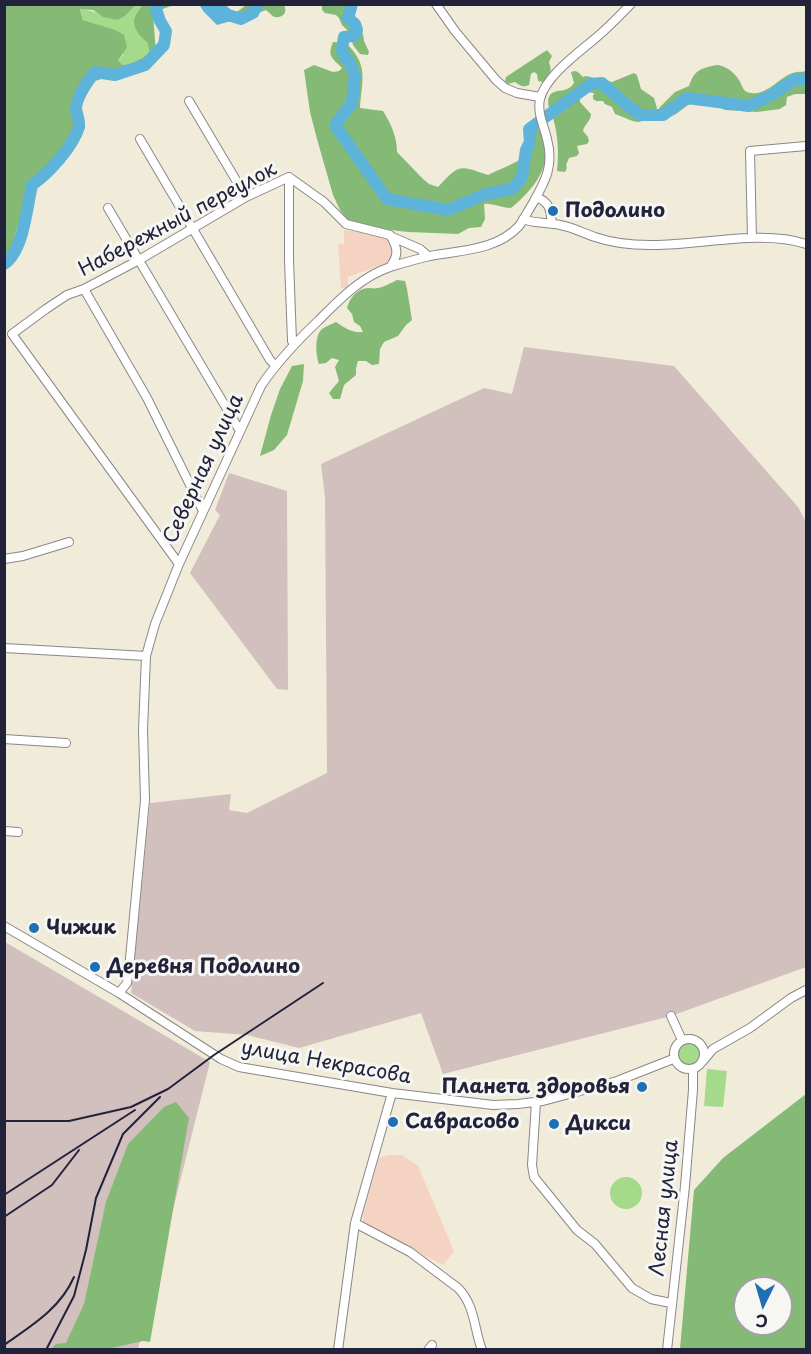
<!DOCTYPE html>
<html>
<head>
<meta charset="utf-8">
<style>
	body { margin:0 }
	#map { position:relative; width:811px; height:1354px; overflow:hidden; background:#f1ebda; font-family:"Playpen Sans",sans-serif }
	canvas { display:block }
	.frame { position:absolute; inset:0; border:6px solid #22223b; pointer-events:none }
	.north { position:absolute; left:733px; top:1276px; width:60px; height:60px; box-sizing:border-box; background:#f6f6f2; border:2px solid #a1a1a9; border-radius:50%; rotate:185deg; font-size:16px; font-weight:700; line-height:24px; text-align:center; color:#22223b }
	.north::after { content:''; display:block; margin:auto; width:21px; height:27px; background:#1f6fb2; clip-path:polygon(50% 0,100% 100%,50% 72%,0 100%) }
</style>
</head>
<body>
<div id="map">
<canvas width="811" height="1354"></canvas>
<div class="frame"></div>
<div class="north">С</div>
</div>
<script>
const ctx = document.querySelector('canvas').getContext('2d');
ctx.lineJoin = 'round';
function fillPath(path, color) { ctx.fillStyle = color; ctx.fill(path, 'evenodd'); }
function stroke(path, color, width, dash) { ctx.strokeStyle = color; ctx.lineWidth = width; ctx.lineCap = dash ? 'butt' : 'round'; ctx.setLineDash(dash || []); ctx.stroke(path); }
function label(font, color, halo, rows, align = 'center') {
  ctx.font = font + ' "Playpen Sans",sans-serif'; ctx.lineWidth = 6; ctx.setLineDash([]); ctx.textBaseline = 'middle'; ctx.strokeStyle = halo; ctx.fillStyle = color; for (const [text, x, y, turn = 0] of rows) {
    ctx.save(); ctx.translate(x, y); ctx.rotate((+turn || 0) * Math.PI / 180); ctx.textAlign = isNaN(turn) ? turn : align; if (halo) ctx.strokeText(text, 0, 0); ctx.fillText(text, 0, 0); ctx.restore();
  }
}
fillPath(new Path2D(`
	M344 230 388 236 394 246 390 262 348 277V288H341L338 244H344Z
	M388 1155H402L418 1166 454 1251 443 1265 365 1224 362 1219 379 1158Z`), '#f5d3c2');
fillPath(new Path2D(`
	M524 347 674 366 798 507 806 522V967L671 1016 443 1074 421 1013 299 1048 247 1035 195 1031 131 993 150 803 231 794 229 810 247 813 327 773 325 497 321 464 484 388 512 394Z
	M229 473 287 491 288 690 277 689 190 573 220 515 215 510Z
	M5 942 210 1062 138 1349 5 1350Z`), '#d1c0bd');
fillPath(new Path2D(`
	M136 5H142L134 17 147 42 150 54 132 63 123 65 117 62 123 55 113 29 83 20 80 8C94 11 105 17 118 20L125 16Z
	M676 1054a12 12 0 1 1 24 0a12 12 0 1 1-24 0Z
	M707 1069 727 1071 723 1107 704 1106Z
	M610 1193a16 16 0 1 1 32 0a16 16 0 1 1-32 0Z`), '#a5da8a');
fillPath(new Path2D(`
	M5 4 136 5 125 16 118 20 103 17 93 10 80 9 83 20 113 29 124 35 127 47 118 61 123 65 132 63 150 54 147 42C140 37 133 28 134 19 135 14 140 9 142 5H173L153 13 156 53C137 69 118 74 95 81L85 96 72 137 60 159 50 174 34 178 16 232 12 252 5 261Z
	M245 5H284C288 13 283 18 274 17L266 10 245 18H236L234 15C237 10 242 10 245 5Z
	M322 5H355L353 10 356 25 363 34 364 41 369 52 368 55 360 54 353 45 350 33 342 25 339 18 336 15 325 13 322 10Z
	M333 42 346 43C369 65 362 79 360 108L383 111C391 124 397 136 397 152L423 179 429 184 438 187C460 164 458 165 488 175 499 169 510 166 521 159 522 144 525 142 536 130H543C544 136 545 143 546 149 547 174 529 193 511 208 501 208 493 203 484 204L485 219 481 227 469 228 458 234 408 232 373 228 348 220 340 210 333 195 317 139 310 112 304 70 314 65 333 72 339 71 342 68C332 58 327 56 333 42Z
	M547 50 552 56 549 62 551 70 546 80 542 82 538 81 537 74 534 72 531 74 529 85C522 88 520 85 515 82L508 84 505 81 506 77 509 75Z
	M716 65C725 65 734 72 739 80 743 86 742 92 751 93 771 96 783 69 803 72L806 70V94H795L787 97 786 105 780 109 757 112 725 110 711 104 696 103 688 105 676 114 669 117 661 116 659 108 675 92 689 86C695 69 700 69 716 65Z
	M575 71 578 72 583 77 586 76 612 82 634 73 637 75 641 89 654 98 657 108C638 129 638 122 615 114L612 107 605 104 603 101H596L593 99V95L595 94C589 91 583 92 580 98V102L591 114C591 121 584 125 583 131L588 137 589 141 587 144 577 146 579 153 577 156 569 158 566 165 567 168 565 172 557 171C559 154 558 134 553 118 551 111 545 103 550 95 556 88 567 94 574 83L571 72Z
	M397 280 405 281 407 289 412 320 406 325 398 336 384 342 380 349 379 364 372 365 366 361H358L356 368V375L344 385 340 399H333L329 393 339 381 335 367 339 360 332 358 326 363 319 364C316 355 314 336 322 329 326 326 332 324 336 322 345 328 351 333 363 332L360 326 354 322 352 314 347 308C350 298 356 289 368 288 372 288 374 289 378 288 384 287 391 283 397 280Z
	M304 364 303 381 287 435 274 450 260 456 271 415 280 389 292 366Z
	M806 1094V1349H680L694 1190 723 1158ZM745 1288H781V1324H745Z
	M176 1102 189 1118 150 1342 143 1341 107 1349H51L56 1344 66 1343 84 1304 106 1202 128 1144 164 1107Z`), '#84ba76');
fillPath(new Path2D(`
	M201 5H221L232 14 231 21 217 25 204 12 200 6Z`), '#5eb3da');
stroke(new Path2D(`
	M215 4 228 15 241 19 253 13 258 4
	M352 4 348 18 355 24 357 30 354 36 344 37 342 49 344 56 349 61 355 76 352 103 335 125 387 199 448 210 486 194 512 189 522 177 526 150 530 142 529 129 591 84 602 83 628 106 641 115H663L687 98 749 106 773 94 795 79 806 80
	M4 264C24 251 27 206 32 185 49 173 72 148 79 127 80 121 77 115 76 109 76 98 88 80 95 72L115 75 145 65 164 45 166 31 160 21 156 9 158 4`), '#5eb3da', 12);
const minor = new Path2D(`
	M436 4 455 31 496 80 505 88 517 93 540 97
	M189 101 246 197
	M140 139 270 360 275 365
	M289 177V260L292 341 294 344
	M536 197C551 203 550 210 552 224
	M108 208 240 431
	M523 219C535 224 548 222 560 225 572 227 583 233 595 237 612 243 632 245 650 245 698 246 761 229 806 244
	M390 236 420 249 428 256
	M752 238 750 151 806 146
	M84 289 147 398 203 511
	M4 559 23 556 69 542
	M179 564 12 334 46 309 67 295 84 289 139 260 246 197 289 177 324 202 346 224 390 235C398 248 399 255 390 267
	M4 648 146 656
	M4 739 66 743
	M4 831 18 832
	M4 926 119 993 221 1059 239 1067 392 1093 493 1105 518 1104 543 1101 617 1081 673 1059
	M119 993 127 983 129 969 145 800 143 730 146 656 155 624 179 564 261 386C277 362 297 341 318 321 340 299 361 277 390 267 403 263 417 259 430 256 460 250 496 251 519 226 524 219 528 211 533 203 546 180 554 165 547 139 544 126 537 113 540 99 546 75 581 51 598 36 610 26 620 15 631 4
	M671 1016 682 1040
	M674 1054a15 15 0 1 1 30 0a15 15 0 1 1-30 0Z
	M703 1061 713 1049 750 1028 791 998 806 990
	M536 1102 532 1165 534 1177 577 1230 595 1244 632 1288 651 1299 671 1303
	M355 1223 410 1252 458 1288C475 1305 474 1329 482 1350
	M338 1350 355 1223 392 1093
	M428 1350 432 1345
	M667 1350 685 1186 693 1090V1069`);
stroke(minor, '#8a868a', 10);
stroke(minor, '#fff', 8);
stroke(new Path2D(`
	M4 1121H69L131 1107 168 1089 214 1055 323 983
	M4 1195 135 1110
	M4 1217 52 1185 79 1150
	M4 1345C31 1326 60 1309 74 1277
	M46 1350 74 1296 86 1250 96 1198 123 1134 160 1097`), '#22223b', 2);
for (const [x, y, r, color] of [
	[553,211,6,"#1f6fb2"],
	[34,928,6,"#1f6fb2"],
	[95,967,6,"#1f6fb2"],
	[642,1087,6,"#1f6fb2"],
	[393,1122,6,"#1f6fb2"],
	[554,1124,6,"#1f6fb2"]
]) { const dot = new Path2D(); dot.arc(x, y, r, 0, 2 * Math.PI); ctx.fillStyle = color; ctx.fill(dot); stroke(dot, '#f6f6f2', 2); }
label('bold 20px', '#22223b', '#f6f6f2', [
	["Подолино",565,211],
	["Чижик",46,928],
	["Деревня Подолино",107,967],
	["Планета здоровья",630,1087,"right"],
	["Саврасово",405,1122],
	["Дикси",566,1124]
], 'left');
label('20px', '#22223b', '#f6f6f2', [
	["Набережный переулок",178,220,-28],
	["Северная улица",204,469,-65],
	["улица Некрасова",326,1063,10],
	["Лесная улица",665,1208,-84]
]);
</script>
</body>
</html>
